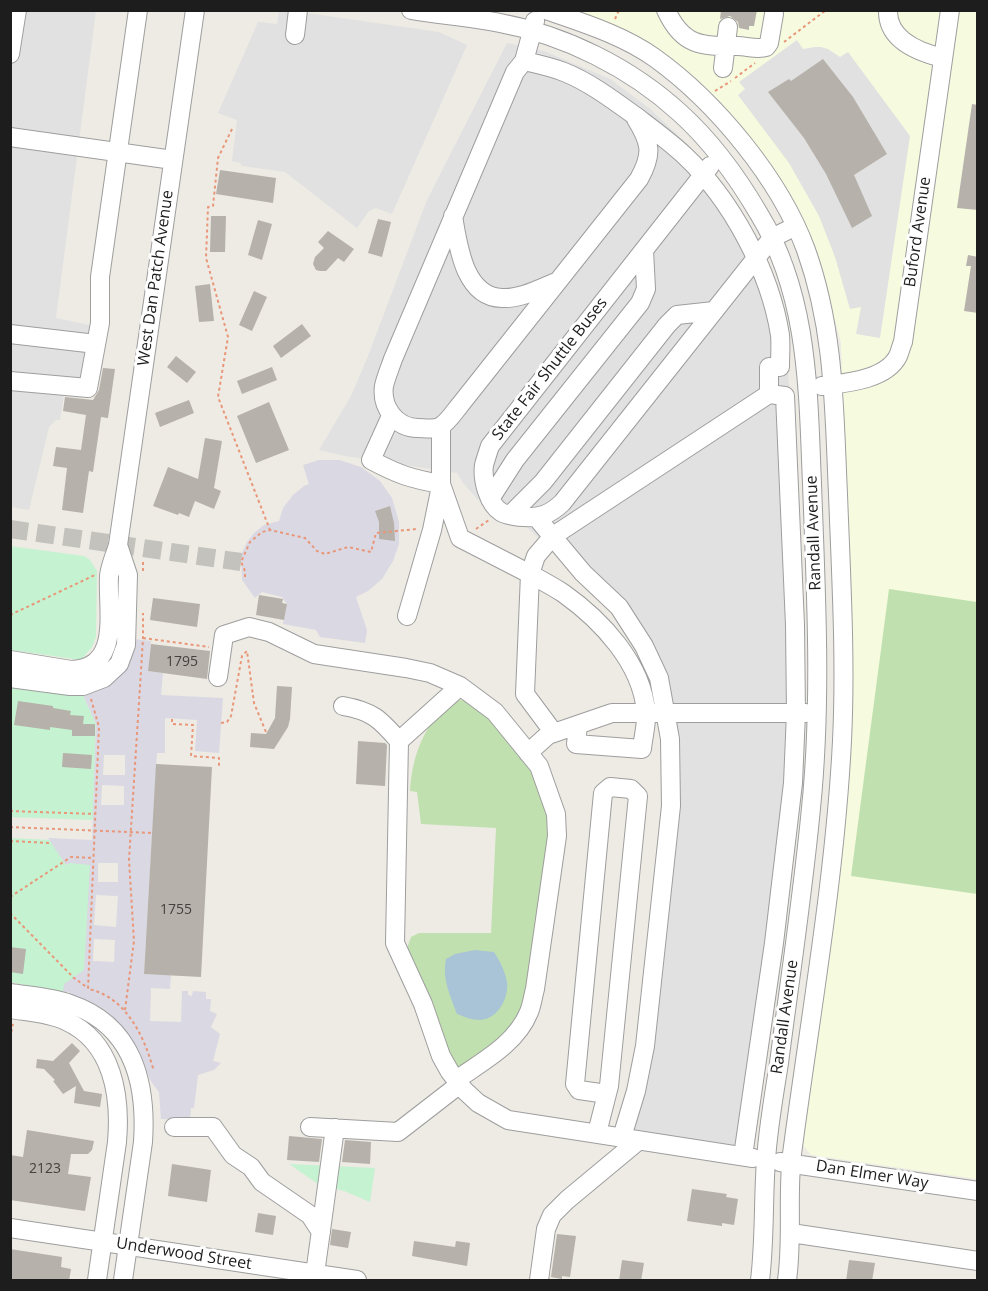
<!DOCTYPE html>
<html>
<head>
<meta charset="utf-8">
<style>
	body { margin:0 }
	#map { position:relative; width:988px; height:1291px; overflow:hidden; background:#edebe4; font-family:"Open Sans",sans-serif }
	canvas { display:block }
	.frame { position:absolute; inset:0; border:12px solid #1d1d1d; pointer-events:none }
</style>
</head>
<body>
<div id="map">
<canvas width="988" height="1291"></canvas>
<div class="frame"></div>
</div>
<script>
const ctx = document.querySelector('canvas').getContext('2d');
ctx.lineJoin = 'round';
function fillPath(path, color) { ctx.fillStyle = color; ctx.fill(path, 'evenodd'); }
function stroke(path, color, width, dash) { ctx.strokeStyle = color; ctx.lineWidth = width; ctx.lineCap = dash ? 'butt' : 'round'; ctx.setLineDash(dash || []); ctx.stroke(path); }
function label(font, color, halo, rows, align = 'center') {
  ctx.font = font + ' "Open Sans",sans-serif'; ctx.lineWidth = 6; ctx.setLineDash([]); ctx.textBaseline = 'middle'; ctx.strokeStyle = halo; ctx.fillStyle = color; for (const [text, x, y, turn = 0] of rows) {
    ctx.save(); ctx.translate(x, y); ctx.rotate((+turn || 0) * Math.PI / 180); ctx.textAlign = isNaN(turn) ? turn : align; if (halo) ctx.strokeText(text, 0, 0); ctx.fillText(text, 0, 0); ctx.restore();
  }
}
fillPath(new Path2D(`
	M578 11H977V1179L811 1155 803 1145 843 831 851 690 841 343 817 252 796 207 770 163 739 123 699 81 663 53Z`), '#f6fbdf');
fillPath(new Path2D(`
	M889 589 977 602V894L851 876Z
	M460 700C487 701 531 763 541 787 547 803 548 822 550 839L526 1003 519 1020 467 1066 457 1068 453 1064 408 952V945L411 937 419 933H491L496 828 421 824 417 792 410 791C412 756 425 716 460 700Z`), '#c0e1af');
fillPath(new Path2D(`
	M10 546 84 556 90 560 97 571 96 637 92 647 81 660 11 650Z
	M10 684 82 693 96 724 93 820 11 817Z
	M11 838 91 842 90 975 66 994 11 982Z
	M289 1164 375 1168 370 1202 344 1191 318 1184Z`), '#c5f2d0');
fillPath(new Path2D(`
	M11 11H96L56 318 94 326 86 382 64 394 60 420H56L49 427 29 510 11 507Z
	M279 11H293L439 32 467 45 392 214 376 208 369 211 357 228 285 172 242 166 240 163 232 161 237 120 218 113 258 22 277 24Z
	M797 40 803 49 815 47H821L828 49 840 57 848 52 910 136 880 338 856 334 861 307 850 309 835 257 819 216 789 163 738 95 745 89 739 82Z
	M507 43 544 51 610 79 649 108 690 147 724 187 750 227 773 281 785 331 790 400 801 729 749 1148 622 1130 638 1057 662 797 663 745 652 673 633 633 571 568 504 506 480 502 463 483 457 473 345 456 319 450 351 396 368 356 427 200Z`), '#e1e1e1');
fillPath(new Path2D(`
	M319 460H339L361 467 380 481 392 498 399 522V544L393 561 382 579 368 591 356 597 367 630 365 643 320 637 316 630 283 624 287 604 282 597 262 592 255 598 242 580 241 555 247 542 254 533 264 525 279 521 283 508 293 495 304 486 309 484 303 465Z
	M133 639 151 641 148 671 163 673 161 695 223 698 219 753 195 751 197 720 165 718V753H157L144 974 171 975 170 989 151 988 150 1021 181 1022 182 991H188V995L192 996 193 991 206 992V999H211L210 1011 217 1014 211 1027 220 1034 213 1061 221 1063 214 1070 198 1075 194 1108H191L190 1120 161 1119 159 1092 150 1080 140 1055 69 997V992H63L64 984 84 970 90 865 70 863 66 865 48 838 92 840 96 724 82 693ZM104 755H125V775H103ZM102 785 124 786V805H101ZM98 863H118V882H98ZM96 895 118 896 116 927 94 925ZM94 939 115 940 114 962 93 961Z`), '#dad8e2');
fillPath(new Path2D(`
	M475 950 494 952C500 961 505 971 507 982 509 998 498 1019 480 1020 472 1020 465 1017 457 1014 450 995 442 979 446 959L455 954Z`), '#a9c4d6');
fillPath(new Path2D(`
	M721 10H757L754 26H749V30L739 28 738 22 730 16 720 19Z
	M823 59 853 97 887 154 854 175 872 216 852 228 826 174 804 138 768 92 789 79 791 81Z
	M972 104 978 105V210L957 208Z
	M220 170 276 178 273 203 216 194Z
	M211 216H226L225 252H210Z
	M378 219 391 222 382 257 368 253Z
	M258 220 272 224 262 260 248 255Z
	M328 231 354 249 344 262 338 258 326 271H320L316 270 313 264 315 257 324 248 318 242Z
	M968 255 978 257V313L964 311 971 266H966Z
	M210 284 214 321 199 322 195 286Z
	M254 291 267 297 252 331 239 325Z
	M302 324 311 336 281 358 273 346Z
	M176 356 196 372 187 383 167 367Z
	M272 367 277 380 242 394 237 381Z
	M103 368 115 369 108 418 101 417 93 472 89 471 83 513 62 510 67 468 53 466 56 447 81 450 86 415 63 411 65 397 93 400 99 390Z
	M189 400 194 413 160 427 155 413Z
	M269 402 289 450 256 463 237 416Z
	M205 438 222 441 214 488 221 491 214 509 195 501 189 517 179 513 178 515 153 506 168 467 198 479Z
	M390 506 394 523 395 541 379 539V522L375 511Z
	M259 595 283 599 282 603 287 604 284 620 256 615Z
	M153 598 200 604 197 627 150 620Z
	M151 644 210 651 207 679 148 671Z
	M277 686 292 687 290 719 288 727 274 749 250 747 251 733 266 734 275 718Z
	M18 701 53 706V708L71 711 70 715 84 716 83 724H95V736H72V730L50 727V730L14 725Z
	M358 741 385 743 387 745 385 786 356 784Z
	M63 753 92 755 91 769 62 767Z
	M156 764 212 767 201 977 144 974Z
	M10 947 26 949 23 974 10 972Z
	M72 1043 80 1051 69 1063 84 1091 102 1094 100 1107 74 1103 76 1086 63 1094 53 1081 55 1080 44 1069 36 1068 37 1059 53 1061Z
	M27 1130 94 1141 92 1150 88 1154H71L68 1174 91 1177 85 1211 10 1200V1155L23 1157Z
	M289 1136 322 1139 319 1162 287 1160Z
	M345 1140 371 1142 370 1164 342 1162Z
	M172 1164 211 1170 207 1202 168 1196Z
	M692 1189 727 1194 726 1197 738 1199 734 1225 722 1223V1226L687 1221Z
	M258 1213 276 1216 273 1235 255 1232Z
	M332 1229 351 1232 348 1248 330 1245Z
	M557 1234 576 1236 570 1277 562 1276V1279L551 1277Z
	M414 1241 455 1247 456 1241 470 1243 467 1266 412 1256Z
	M10 1249 62 1257 61 1267 71 1269 69 1281H10Z
	M622 1260 644 1263 641 1281H619Z
	M849 1260 875 1263 872 1281H846Z`), '#b6b1aa');
stroke(new Path2D(`
	M10 529 241 562`), '#c3c2bc', 18, [18, 9]);
const minor = new Path2D(`
	M411 10C440 15 471 17 500 23 565 35 631 68 680 113 711 141 738 178 759 214 809 296 808 391 812 484 816 592 822 700 811 808 803 893 790 978 779 1063 774 1095 768 1128 766 1160 763 1200 765 1240 760 1280
	M546 10C583 23 623 35 655 58 716 102 780 179 806 250 835 331 834 410 838 494 841 576 846 659 842 741 835 879 810 1017 792 1154 787 1196 793 1238 787 1280
	M666 10C683 47 702 46 737 46 747 46 757 50 766 47L769 43 774 14
	M888 10C887 40 918 52 943 58
	M535 21 524 61 515 72 393 359C390 368 386 377 384 386 381 407 396 428 418 428 425 428 435 430 441 426 448 422 455 411 460 405L639 179C653 154 651 143 636 119
	M295 35 298 10
	M10 54 17 10
	M524 61C537 64 551 67 564 72 589 82 612 99 634 115 651 128 669 141 684 155 731 199 770 271 780 335 781 345 780 356 780 367H769V394L785 396 795 625 796 713 793 783 774 943 743 1156
	M723 68 728 27
	M10 137 173 160
	M710 166 490 446C488 452 486 458 484 465 482 479 488 504 501 512 506 515 518 517 524 517 541 518 550 514 562 503L772 238 794 227
	M453 216C458 245 464 297 502 298 520 299 539 289 556 282
	M10 334 96 344
	M10 381 88 388 100 323V277L138 10
	M822 386C845 383 886 380 898 356 900 352 901 346 903 342L950 10
	M391 416 371 460C397 474 411 479 441 484V426
	M441 484 460 538 530 574 536 556 553 536 769 394
	M490 499 515 460 640 303 646 289 644 250
	M510 515 543 482 667 325 677 315 714 311
	M537 518 583 573 619 607 644 646 659 678 670 739 671 806 645 1046 636 1091 622 1137
	M407 616 432 530 441 486
	M10 660 71 670C122 668 107 611 109 576 110 566 115 555 118 545L195 10
	M218 677 224 635 249 627 269 632 314 654 406 668 430 673 460 686 495 712 539 766 556 814 557 836 535 989C533 996 532 1005 529 1012 516 1044 483 1061 456 1080
	M10 678 70 686H83L104 678 119 664 126 645 128 575 118 545
	M343 706C372 711 380 719 399 741L395 943 423 1004 441 1056 450 1072 464 1090 478 1103 508 1120 753 1158
	M554 733 525 694 530 574C541 580 552 586 563 593 601 620 642 663 646 712 647 724 643 737 642 749L576 744 578 725
	M399 741 460 686
	M528 753 548 735 612 713H806
	M10 993C30 996 51 997 70 1004 133 1025 147 1083 143 1142L123 1280
	M10 1009C28 1012 49 1013 66 1021 113 1042 121 1096 117 1142L97 1280
	M174 1127H213L233 1155 251 1167 262 1182 310 1215 321 1232
	M310 1127 398 1132 460 1084
	M597 1133 609 1086 638 796 631 789 610 787 603 793 575 1084 579 1090 607 1094
	M780 1162 978 1191
	M10 1228 357 1280
	M791 1233 978 1261
	M315 1274 335 1128
	M539 1280 546 1229 552 1215 567 1200 638 1141`);
stroke(minor, '#9e9e9e', 20);
stroke(new Path2D(`
	M615 19 619 10
	M784 42 826 10
	M735 78 755 63
	M715 91 731 81
	M232 129 218 158 213 206 208 207 206 258 228 337 218 397 270 530
	M476 529 489 520
	M143 562V572
	M245 577V571L241 562 250 542 262 532 270 530 305 538 317 551 325 554 348 547 371 552 376 533 417 529
	M10 615 95 575
	M143 638 209 647
	M91 699 99 727 88 989C125 996 144 1036 153 1068L151 1070
	M172 719V724L193 725 191 756 219 758V767
	M221 723 227 722 231 716 242 656 247 651 254 703 266 732
	M10 811 95 814
	M10 841 50 843
	M10 897 71 857 94 858
	M10 913 74 978 88 988
	M125 1010 134 941 129 860 143 639V613
	M10 1038 13 1024`), '#e99679', 2, [3, 3]);
stroke(minor, '#fff', 18);
stroke(new Path2D(`
	M10 827 152 833`), '#e99679', 2, [3, 3]);
label('14px', '#434240', null, [
	["1795",182,662],
	["1755",176,910],
	["2123",45,1169]
]);
label('16px', '#1d1d1d', '#fff', [
	["Buford Avenue",918,232,-82],
	["West Dan Patch Avenue",156,278,-82],
	["State Fair Shuttle Buses",550,369,-52],
	["Randall Avenue",814,533,-92],
	["Randall Avenue",785,1017,-82],
	["Dan Elmer Way",872,1175,9],
	["Underwood Street",184,1254,9]
]);
</script>
</body>
</html>
